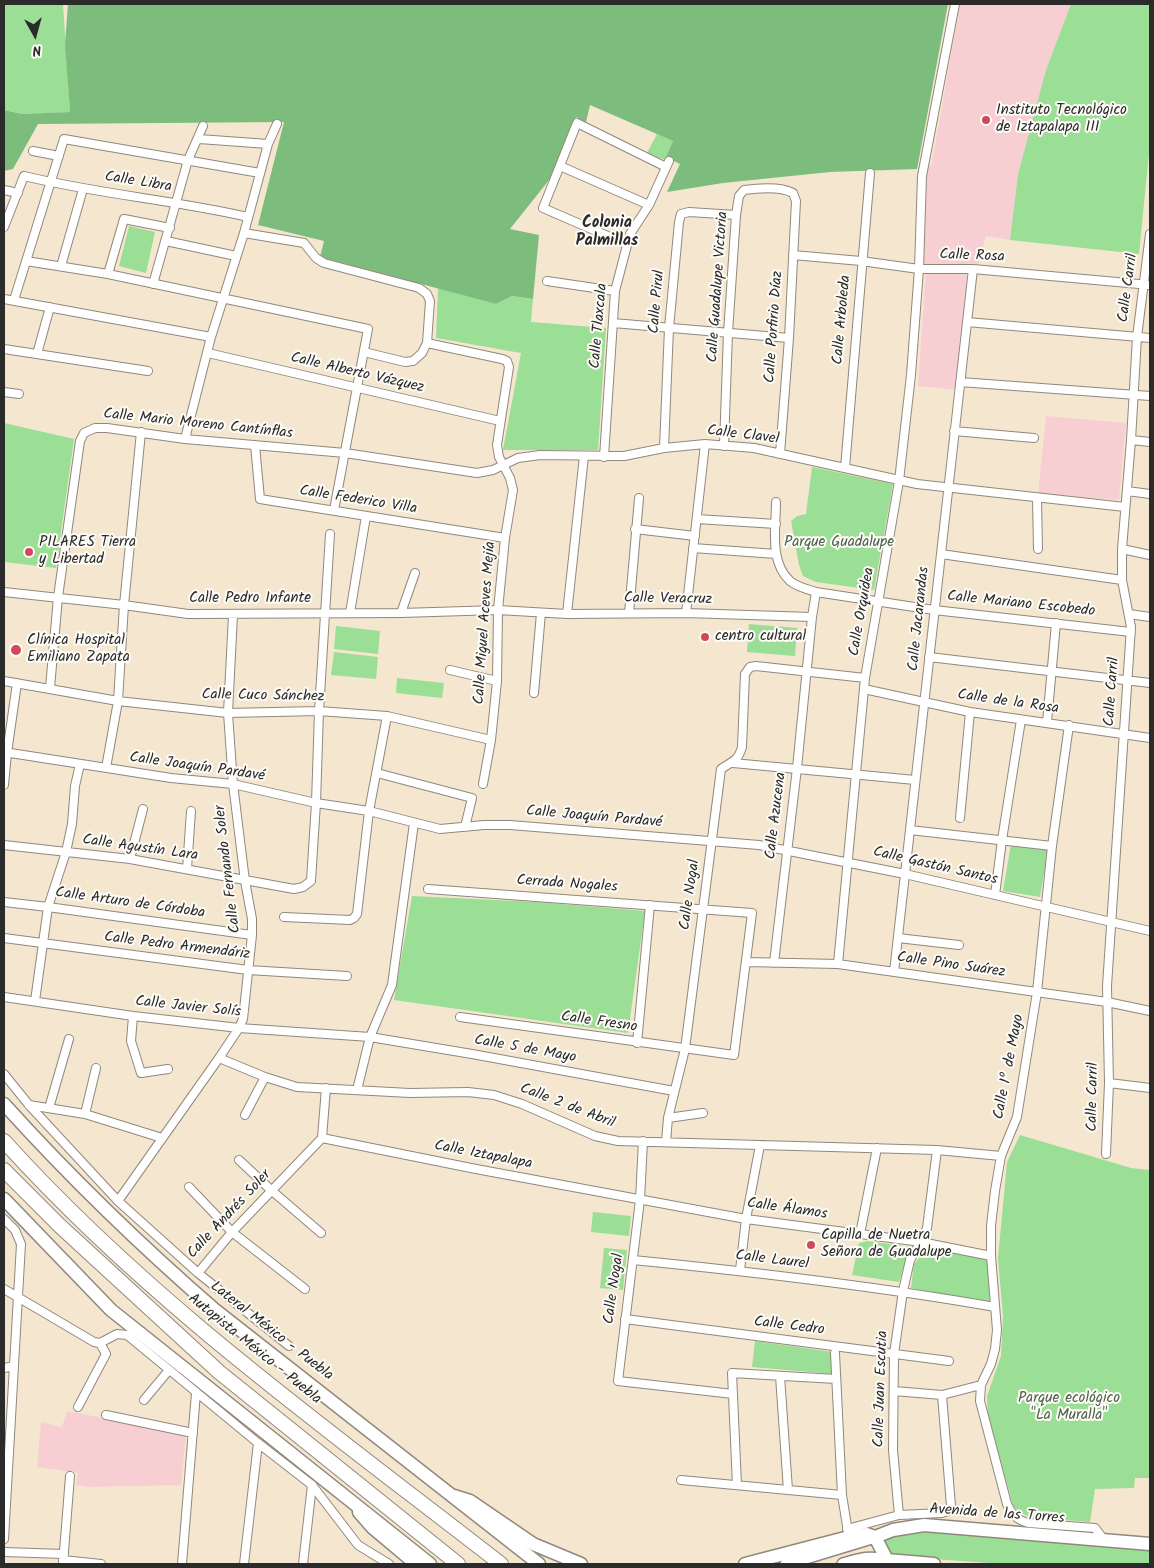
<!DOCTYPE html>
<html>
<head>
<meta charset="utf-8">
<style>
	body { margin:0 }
	#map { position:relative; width:1154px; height:1568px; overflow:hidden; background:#f5e6cf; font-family:Kalam,sans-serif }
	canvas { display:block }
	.frame { position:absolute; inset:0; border:5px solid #2b2b2b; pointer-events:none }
	.north { position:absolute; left:10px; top:10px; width:50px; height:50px; -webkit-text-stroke:4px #fdfcf7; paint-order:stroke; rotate:173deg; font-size:14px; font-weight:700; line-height:20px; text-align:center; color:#2b2b2b }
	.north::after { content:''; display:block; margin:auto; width:18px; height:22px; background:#2b2b2b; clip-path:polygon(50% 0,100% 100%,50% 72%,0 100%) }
</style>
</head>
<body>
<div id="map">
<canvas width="1154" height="1568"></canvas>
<div class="frame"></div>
<div class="north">N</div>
</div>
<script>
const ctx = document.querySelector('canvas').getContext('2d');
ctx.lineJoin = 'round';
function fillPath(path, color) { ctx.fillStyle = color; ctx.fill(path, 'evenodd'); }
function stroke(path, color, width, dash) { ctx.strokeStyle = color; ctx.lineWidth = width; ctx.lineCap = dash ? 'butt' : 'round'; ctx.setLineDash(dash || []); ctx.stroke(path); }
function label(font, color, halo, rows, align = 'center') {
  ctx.font = font + ' Kalam,sans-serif'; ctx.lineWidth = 4; ctx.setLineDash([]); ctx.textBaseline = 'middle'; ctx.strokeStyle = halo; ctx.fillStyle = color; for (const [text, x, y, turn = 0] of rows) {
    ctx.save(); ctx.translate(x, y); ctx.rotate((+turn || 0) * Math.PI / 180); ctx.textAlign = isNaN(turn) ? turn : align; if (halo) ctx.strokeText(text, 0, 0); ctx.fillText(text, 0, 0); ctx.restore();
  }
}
fillPath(new Path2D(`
	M960 4H1071L1046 70 1018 174 1010 240 986 236 978 265 916 267 923 178 932 163Z
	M926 272 967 273 958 390 918 386Z
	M1046 416 1126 423 1119 500 1038 494Z
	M67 1411 186 1434 181 1485 88 1487 76 1485 78 1473 37 1467 41 1422 62 1427Z`), '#f7cfd3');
fillPath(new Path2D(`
	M4 4H63L70 112 22 114 4 110Z
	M1071 4H1150V143L1139 254 1010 240 1018 174 1046 70Z
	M657 134 673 141 665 160 647 153Z
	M129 226 155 232 146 273 119 266Z
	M438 288 496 304 512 296 533 299 531 322 606 328 598 450H503L521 353 436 338Z
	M4 423 74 439 56 568 4 562Z
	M812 467 893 484 874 590 816 582 803 576 799 565 791 521 797 516 806 514Z
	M749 624 797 628 795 656 747 652Z
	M336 626 380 631 378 654 334 649Z
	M334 652 378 657 376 679 331 675Z
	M397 678 444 683 442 698 396 693Z
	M1011 844 1048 850 1040 897 1003 891Z
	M412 896 537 902 645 911 628 1033 394 1000Z
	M1020 1135 1131 1168 1150 1170V1478H1135L1134 1488 1095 1489 1090 1522 1029 1517 1018 1511 1013 1505 988 1416 987 1396 1001 1356 1003 1316 998 1258 1007 1162Z
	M593 1212 631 1216 629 1236 591 1232Z
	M868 1241 910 1247 899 1282 852 1275 859 1243Z
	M604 1248 627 1250 623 1290 600 1288Z
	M928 1248 987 1258 990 1303 911 1288 914 1264Z
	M755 1341 833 1352 834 1374 752 1367Z
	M923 1529 1150 1550V1564H1003L906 1557 890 1553 884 1543 886 1538Z`), '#9bde95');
fillPath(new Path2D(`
	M68 4H948L917 169 830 172 723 183 667 192 680 164 666 157 673 141 590 105 586 122 576 117 557 170 510 229 539 235 533 299 512 296 496 304 320 257 324 241 258 225 284 122 38 124 13 169 4 171V110L22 114 70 112 65 44Z`), '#7cbd7e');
const minor = new Path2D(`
	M199 139 268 144
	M33 151 59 156
	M560 166 649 205
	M4 190 18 193
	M4 227 24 176C98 194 174 200 248 217
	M244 233 304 243 316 258 324 263 419 288 427 294 430 301 427 343 422 353 413 361 405 362 364 352
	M166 241 236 256
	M626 244 543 208 577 123 666 167
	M793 255 861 261 919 269H973L1150 285
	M26 261 108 274 368 329 334 510
	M61 266 83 189
	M108 274 124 219 170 228
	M547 281 615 291
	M153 284 188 160 203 126
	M4 299 211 337
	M14 300 64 139 260 173
	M967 322 1150 338
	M613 323 789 338
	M427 343 502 359 507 361 509 367 497 445 499 457 510 478 513 490 505 538 498 610 497 681 491 740 483 784
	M4 349 148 371
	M208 353 500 421
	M37 354 50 307
	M960 382 1150 396
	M4 392 19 394
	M954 431 1034 438
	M185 439 211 337 244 233 268 144 277 124
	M1131 440 1150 442
	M255 445 260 499 505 538
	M724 446 728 333 736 215 739 196 744 190C759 188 780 186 793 193L796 201 789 338 780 454
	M664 448 669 328 679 222 681 214 689 212 736 215
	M604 457 615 291 630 234 649 205 669 161
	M845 468 870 173
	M1127 491 1150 494
	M1037 499 1038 549
	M776 502C776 528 769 562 790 581 797 587 807 589 816 592L934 610 1131 632
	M697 519 776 524
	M635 529 695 536
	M693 548 776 554
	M1122 549 1150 555
	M941 554 1122 580
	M4 592 124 605 188 614 401 613 498 610 567 614 686 613 812 617 816 592
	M350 613 366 516
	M401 613 415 573
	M629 613 639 498
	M686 613 705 444
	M567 614 584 456
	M1129 614 1150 617
	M929 657 1150 683
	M450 670 497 681
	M4 681 118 701 228 713 319 711 387 716 491 740
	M50 688 58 597 80 441 84 433 95 428H107L185 439 345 453 477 473 493 470 518 458 540 455 624 456 664 448 705 444 754 448 917 484 1125 507
	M864 689 970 712 1150 738
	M534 693 541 613
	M1047 722 1056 623
	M1069 725 1052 846 1037 992 1017 1117 1001 1156 995 1191 991 1226V1256L997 1330 995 1349 991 1364 981 1385 980 1401 1007 1504C1013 1516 1017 1520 1029 1523L1095 1528 1104 1540
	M4 752 171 778 233 784 316 803 369 811 440 829 484 825H510L759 845 905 874 1150 931
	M733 763 915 780
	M106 768 118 701 124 605 141 432
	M377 773 472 798 465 827
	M4 785 7 753 17 683
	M960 818 970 712
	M910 830 1052 846
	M4 845 130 859 294 889 303 887 311 881 316 803 319 711 330 534
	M130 859 143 809
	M187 869 191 811
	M428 889 752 913 734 1055 460 1017
	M995 895 1002 840 1021 720
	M4 902 48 907 252 935
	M284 917 350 920 354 918 357 914 369 811 387 716
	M4 938 248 970 347 976
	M898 938 959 945
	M746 962 838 964 1107 1002 1150 1011
	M774 963 797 768 812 617
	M838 964 865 678 899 481 911 375 919 269 922 176 955 4
	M894 972 973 269
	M4 997 133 1016 239 1028 370 1037 472 1054 674 1091
	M35 1001 48 907 66 852 72 824 75 786 80 764
	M133 1016 131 1041 141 1073 168 1069
	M637 1043 650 905
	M219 1058 265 1077 297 1087 410 1093 468 1092 494 1095 522 1104 595 1136 618 1141 937 1150 1001 1156
	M4 1074 29 1105 118 1201 198 1273 289 1346
	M1109 1083 1150 1088
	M357 1090 370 1037 392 985 414 823
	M29 1105 85 1114 162 1138
	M49 1108 69 1039
	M85 1114 96 1068
	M245 1115 265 1077
	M668 1118 703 1113
	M322 1138 476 1169 746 1219 921 1242 991 1256
	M643 1141 640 1200 618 1381 733 1394
	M666 1142 668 1118 685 1049 721 769C733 761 738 761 742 747L745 674 750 667 756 666 865 678
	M1106 1154 1109 1083 1107 986 1131 627 1122 580V549L1131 440 1137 337 1150 234
	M239 1160 271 1190 321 1233
	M189 1187 232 1232 305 1289
	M118 1201 219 1058 239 1028 243 1019 252 935V919L245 881 233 784 228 713 233 615
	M4 1219 15 1230 21 1244 4 1539
	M860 1234 877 1148
	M633 1260C755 1272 875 1286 995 1307
	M740 1270 746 1219 760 1145
	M198 1273 232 1232 322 1138 326 1088
	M4 1289 94 1342 100 1343
	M625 1319 949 1361
	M100 1343 117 1334 127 1335 258 1443 312 1485 358 1545 389 1564
	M835 1353 842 1495 848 1532
	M4 1368 14 1366
	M780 1376 788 1490
	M894 1391 942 1395 981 1385
	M144 1400 169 1370
	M78 1407 106 1354 100 1343
	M106 1415 193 1433
	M681 1480 842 1495
	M737 1485 732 1373 836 1379
	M899 1515 893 1450 894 1354 903 1291 910 1260 921 1242 927 1228 937 1150
	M847 1529 899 1515 942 1513 948 1511 951 1506 942 1395
	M4 1552 64 1554
	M63 1560 101 1564
	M63 1564 70 1476
	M182 1564 196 1393
	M244 1564 258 1443
	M303 1564 312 1485`);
const secondary = new Path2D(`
	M786 1564 875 1537
	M843 1564C860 1559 869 1556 887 1560`);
const primary = new Path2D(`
	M454 1496 470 1501 533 1544 581 1564
	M359 1512 373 1528 416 1564
	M875 1537 893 1530 924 1525 1150 1544
	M887 1560 934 1564
	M745 1564 849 1537 867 1534 875 1537 887 1560`);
const trunk = new Path2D(`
	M4 1104C70 1177 140 1245 215 1310L539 1564
	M4 1199 111 1310 430 1564`);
const motorway = new Path2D(`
	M4 1141C150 1303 329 1430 501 1564
	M4 1170 60 1226 219 1372 458 1564`);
stroke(minor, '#90887d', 10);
stroke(secondary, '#90887d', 14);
stroke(primary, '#90887d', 15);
stroke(trunk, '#90887d', 15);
stroke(motorway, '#90887d', 16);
stroke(minor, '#fff', 8);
stroke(secondary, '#fff', 11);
stroke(primary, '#fff', 12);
stroke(trunk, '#fff', 12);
stroke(motorway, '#fff', 14);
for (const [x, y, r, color] of [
	[986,120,5,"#d1495b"],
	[29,552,5,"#d1495b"],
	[705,637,5,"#d1495b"],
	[16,650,6,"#d1495b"],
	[811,1245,5,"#d1495b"]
]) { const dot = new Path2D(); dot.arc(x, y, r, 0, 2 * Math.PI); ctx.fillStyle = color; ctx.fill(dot); stroke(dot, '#fdfcf7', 2); }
label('15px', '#2b2b2b', '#fdfcf7', [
	["Instituto Tecnológico",996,111],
	["de Iztapalapa III",996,128],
	["PILARES Tierra",39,543],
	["y Libertad",39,560],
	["centro cultural",715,637],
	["Clínica Hospital",27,641],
	["Emiliano Zapata",27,658],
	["Capilla de Nuetra",821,1236],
	["Señora de Guadalupe",821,1253]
], 'left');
label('15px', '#2b2b2b', '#fdfcf7', [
	["Calle Libra",138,183,9],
	["Calle Rosa",972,257,2],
	["Calle Guadalupe Victoria",719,287,-86],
	["Calle Carril",1129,288,-82],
	["Calle Pirul",658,302,-85],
	["Calle Arboleda",843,320,-85],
	["Calle Tlaxcala",600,326,-85],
	["Calle Porfirio Díaz",775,327,-86],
	["Calle Alberto Vázquez",357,374,13],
	["Calle Mario Moreno Cantínflas",198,425,6],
	["Calle Clavel",743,436,7],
	["Calle Federico Villa",358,501,9],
	["Calle Pedro Infante",250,599],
	["Calle Veracruz",668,600,1],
	["Calle Mariano Escobedo",1021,605,6],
	["Calle Orquídea",863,612,-80],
	["Calle Jacarandas",920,619,-84],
	["Calle Miguel Aceves Mejía",486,623,-86],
	["Calle Carril",1113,692,-86],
	["Calle Cuco Sánchez",263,697,1],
	["Calle de la Rosa",1008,703,8],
	["Calle Joaquín Pardavé",197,768,8],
	["Calle Azucena",777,816,-83],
	["Calle Joaquín Pardavé",594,818,5],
	["Calle Agustín Lara",140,849,8],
	["Calle Gastón Santos",935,867,13],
	["Calle Fernando Soler",229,869,-97],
	["Cerrada Nogales",567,885,4],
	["Calle Nogal",691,895,-82],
	["Calle Arturo de Córdoba",130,904,8],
	["Calle Pedro Armendáriz",177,947,7],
	["Calle Pino Suárez",951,966,8],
	["Calle Javier Solís",188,1008,6],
	["Calle Fresno",599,1023,8],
	["Calle 5 de Mayo",525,1050,10],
	["Calle 1º de Mayo",1010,1067,-79],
	["Calle Carril",1094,1097,-89],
	["Calle 2 de Abril",567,1107,21],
	["Calle Iztapalapa",483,1156,11],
	["Calle Álamos",787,1210,8],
	["Calle Andrés Soler",230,1215,-47],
	["Calle Laurel",772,1261,7],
	["Calle Nogal",615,1289,-82],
	["Calle Cedro",789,1327,7],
	["Lateral México - Puebla",271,1332,38],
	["Autopista México - Puebla",254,1350,39],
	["Calle Juan Escutia",882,1389,-88],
	["Avenida de las Torres",997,1515,4]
]);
label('15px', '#4d614b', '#fdfcf7', [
	["Parque Guadalupe",839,543],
	["Parque ecológico",1069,1399],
	["\"La Muralla\"",1069,1416]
]);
label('bold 16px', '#2b2b2b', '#fdfcf7', [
	["Colonia",607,224],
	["Palmillas",607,242]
]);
</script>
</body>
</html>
